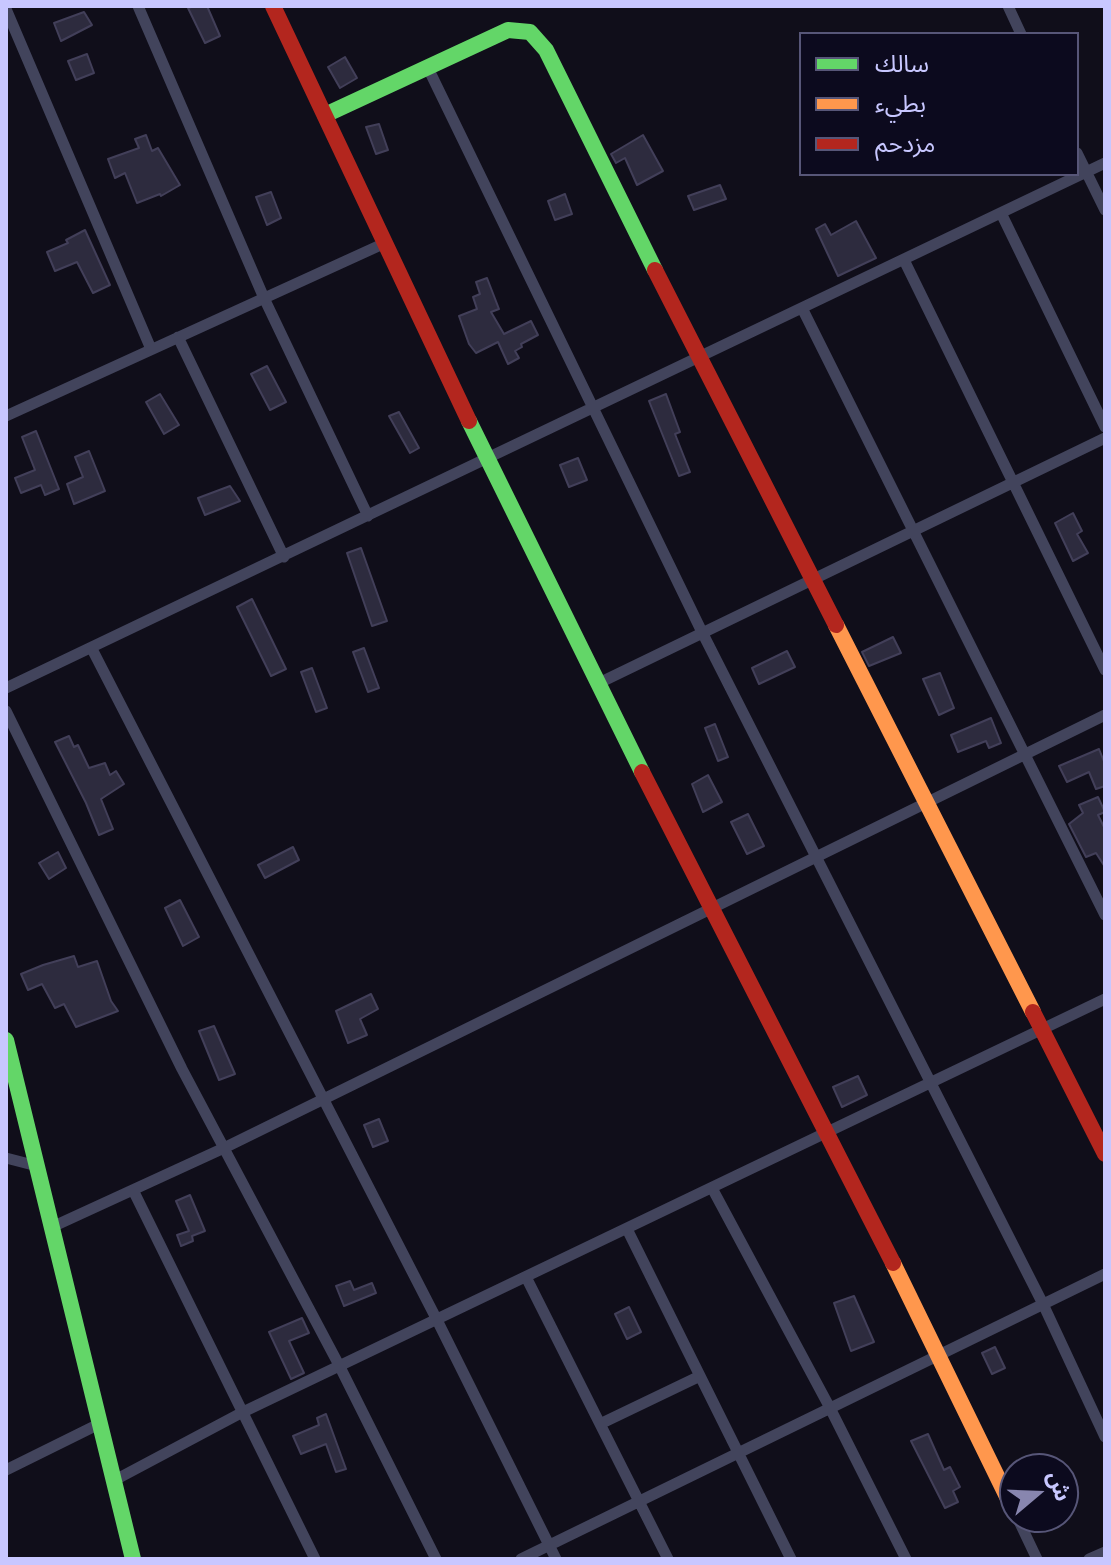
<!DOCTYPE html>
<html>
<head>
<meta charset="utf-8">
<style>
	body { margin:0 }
	#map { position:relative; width:1111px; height:1565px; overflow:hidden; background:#100e1a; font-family:"Asap Condensed","Noto Sans Arabic",sans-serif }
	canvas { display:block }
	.frame { position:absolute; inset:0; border:8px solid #c8c7ff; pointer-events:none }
	.legend { position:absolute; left:799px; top:32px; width:280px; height:144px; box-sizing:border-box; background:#0c0a1e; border:2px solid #575678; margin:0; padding:10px 14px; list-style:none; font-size:24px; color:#c8c7ff }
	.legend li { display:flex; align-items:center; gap:16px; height:40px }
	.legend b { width:40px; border:2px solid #575678 }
	.north { position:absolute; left:999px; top:1453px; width:80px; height:80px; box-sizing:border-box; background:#0c0a1e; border:2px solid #575678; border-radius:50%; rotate:71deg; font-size:22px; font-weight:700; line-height:32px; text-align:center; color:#c8c7ff }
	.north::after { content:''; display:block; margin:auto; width:28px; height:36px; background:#8886af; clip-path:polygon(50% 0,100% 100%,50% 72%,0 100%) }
</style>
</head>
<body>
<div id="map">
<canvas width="1111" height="1565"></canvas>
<div class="frame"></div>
<ul class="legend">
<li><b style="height:10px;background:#63d668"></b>سالك</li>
<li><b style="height:10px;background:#ff974d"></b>بطيء</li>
<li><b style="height:10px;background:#b3261e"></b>مزدحم</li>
</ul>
<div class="north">ش</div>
</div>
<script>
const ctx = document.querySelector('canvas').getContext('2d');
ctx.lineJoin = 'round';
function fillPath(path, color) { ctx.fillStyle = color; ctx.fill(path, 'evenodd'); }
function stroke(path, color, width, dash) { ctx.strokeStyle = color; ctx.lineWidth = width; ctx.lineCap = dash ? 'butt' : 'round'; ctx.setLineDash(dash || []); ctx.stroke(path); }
const building = new Path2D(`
	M194 6H207L220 36 205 43 188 8Z
	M84 12 92 25 61 41 54 23Z
	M87 54 94 73 76 80 68 61Z
	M345 57 357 78 340 88 328 67Z
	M379 124 388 150 376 154 366 127Z
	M146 135 152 151 158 148 180 185 161 196 160 194 137 203 125 173 115 178 108 159 139 148 135 139Z
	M643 135 663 171 637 185 625 158 616 163 611 154Z
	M720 185 726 199 694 210 688 196Z
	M271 192 281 218 267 225 256 197Z
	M565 194 572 214 555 220 548 201Z
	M856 221 876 258 838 276 816 229 825 224 831 235Z
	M85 230 110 285 93 293 77 262 55 271 47 252 68 243 66 240Z
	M487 278 499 309 491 312 504 334 531 321 538 335 521 344 522 347 515 351 519 358 508 364 498 342 476 353 469 344 459 316 477 309 473 297 480 294 476 282Z
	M267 366 286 402 270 410 251 374Z
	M160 394 179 425 164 434 146 402Z
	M666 394 680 432 675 434 690 472 679 476 649 401Z
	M399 412 419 448 410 453 389 416Z
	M36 431 59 489 45 495 41 485 21 493 15 478 35 470 22 437Z
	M89 451 105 491 74 504 67 484 83 477 75 457Z
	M578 458 587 480 569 487 560 465Z
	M230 486 240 501 205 515 198 498Z
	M1073 513 1082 531 1077 534 1088 553 1073 561 1055 523Z
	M361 548 387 621 372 626 347 553Z
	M252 599 286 669 271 676 237 607Z
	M893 637 901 653 869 666 862 652Z
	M364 648 379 688 368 692 353 652Z
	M787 651 795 667 759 684 752 668Z
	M312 668 327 708 316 712 301 672Z
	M940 673 954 708 939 715 923 679Z
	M991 718 1001 743 989 748 986 741 958 752 951 735Z
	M715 724 728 757 718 761 705 728Z
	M69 736 74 747 78 745 89 768 105 763 110 775 116 771 124 784 101 799 113 829 99 835 86 803 55 742Z
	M1099 749 1105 764V786L1096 789 1089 772 1067 782 1059 766Z
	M708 775 722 802 703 812 692 784Z
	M1098 797 1105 812 1098 815 1105 829V867L1096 853 1086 857 1069 824 1083 813 1079 805Z
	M748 814 764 846 747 854 731 822Z
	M293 847 299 860 265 878 258 865Z
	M58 852 66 868 49 879 39 863Z
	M180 900 199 937 183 946 165 908Z
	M74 956 78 967 97 961 111 1001 118 1011 76 1027 64 1004 55 1008 42 984 28 990 21 974 43 965Z
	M371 994 378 1009 360 1019 367 1035 348 1043 336 1011Z
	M214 1026 235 1074 219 1080 199 1031Z
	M858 1076 867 1095 842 1107 833 1087Z
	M379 1119 388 1141 373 1147 364 1125Z
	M190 1195 205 1231 192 1236 193 1241 181 1246 177 1235 189 1231 176 1201Z
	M350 1281 354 1290 372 1283 376 1293 344 1306 336 1286Z
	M854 1296 874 1342 851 1351 834 1303Z
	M629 1307 641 1332 627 1339 615 1314Z
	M302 1318 309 1333 289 1341 304 1373 291 1379 269 1332Z
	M995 1347 1005 1368 992 1374 982 1353Z
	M326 1414 346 1469 336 1472 326 1444 301 1454 293 1436 319 1425 317 1418Z
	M928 1434 944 1470 950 1467 960 1487 953 1491 958 1502 945 1508 911 1441Z`);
fillPath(building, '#2d2b3e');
stroke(building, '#423f59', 2);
stroke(new Path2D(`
	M138 6 264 298 368 516
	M1008 6 1021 34
	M6 9 151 349
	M427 66 702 632 1043 1304 1105 1437
	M1077 153 1105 210
	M1001 213 1105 427
	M904 260 1105 670
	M802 308 1105 915
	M178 337 284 557
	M6 416 385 243
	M92 649 437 1320 556 1559
	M597 684 1105 438
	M6 688 1105 163
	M6 711 182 1069 340 1367 436 1559
	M6 1158 37 1166
	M712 1188 830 1408 906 1559
	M133 1190 315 1559
	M52 1227 224 1148 1105 715
	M627 1229 791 1559
	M526 1277 668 1559
	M600 1424 700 1376
	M6 1470 101 1423
	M115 1480 241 1413 1105 999
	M1017 1517 1037 1559
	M521 1559 1105 1274
	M1089 1559 1105 1552`), '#42445c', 11);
stroke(new Path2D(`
	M325 115 508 30 530 32 546 50 655 270
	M469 421 642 772
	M6 1040 133 1559`), '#63d668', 16);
stroke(new Path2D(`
	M836 625 1033 1012
	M893 1263 1015 1513`), '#ff974d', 16);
stroke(new Path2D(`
	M273 6 469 421
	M655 270 836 625
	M642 772 893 1263
	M1033 1012 1105 1154`), '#b3261e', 16);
</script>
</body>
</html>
